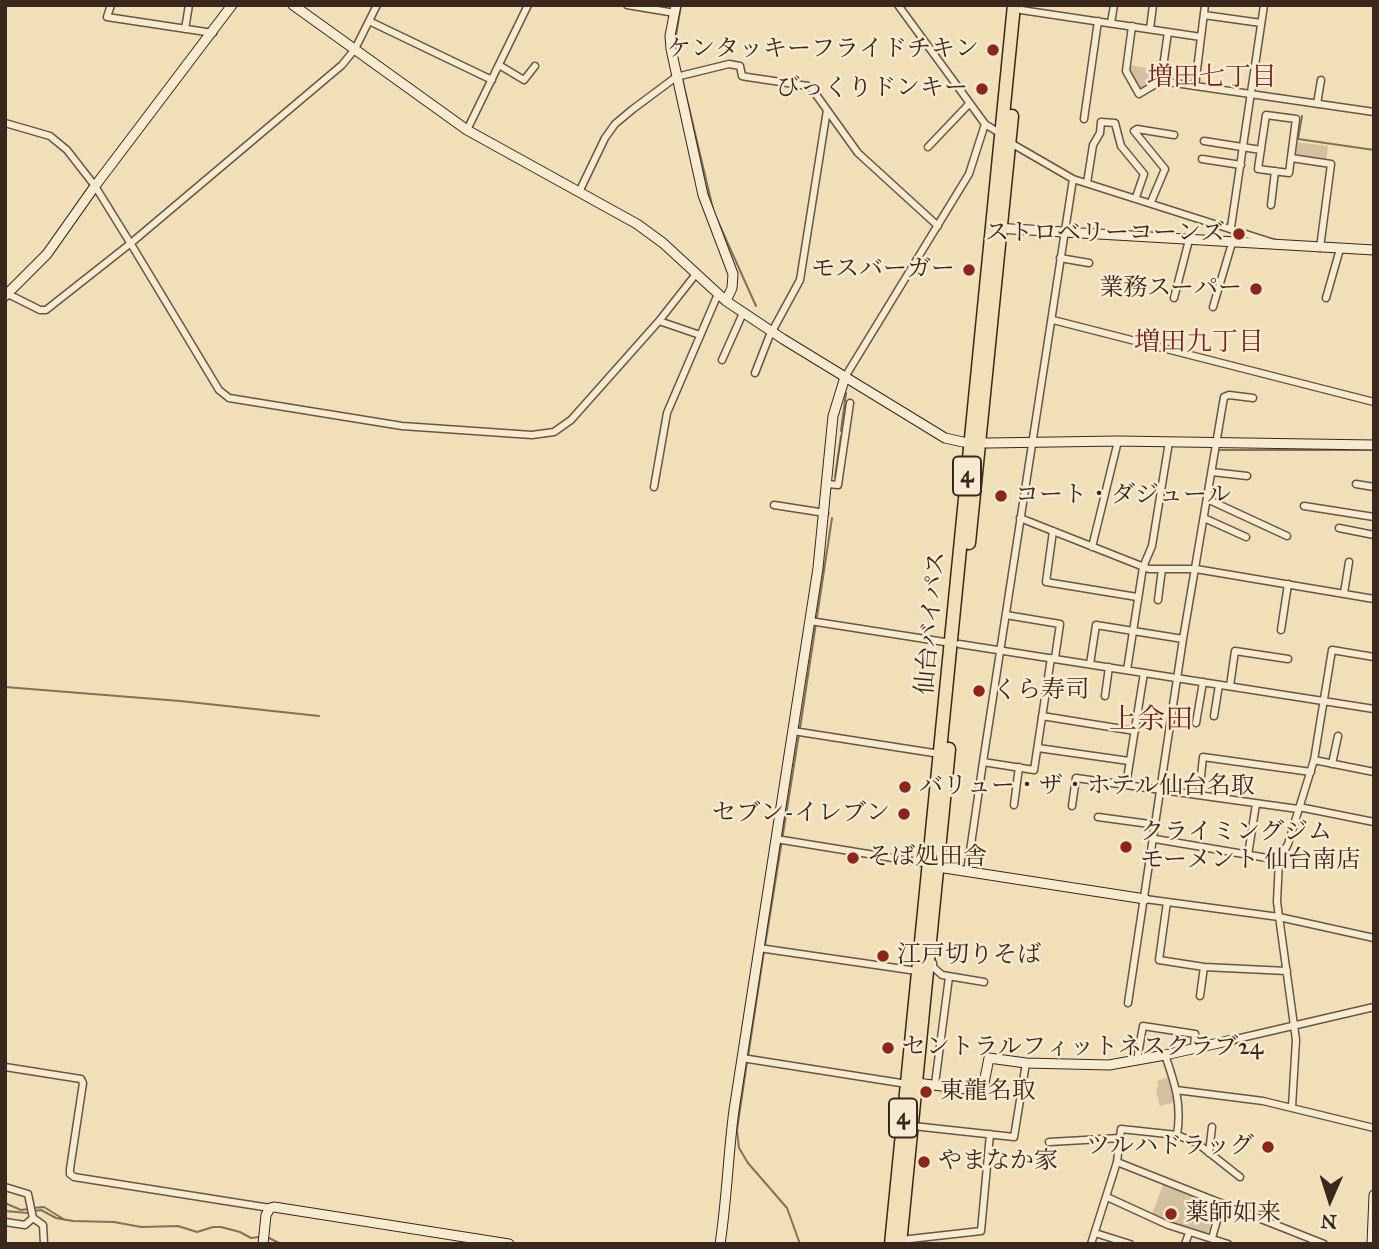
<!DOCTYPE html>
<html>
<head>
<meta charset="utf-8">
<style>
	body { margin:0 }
	#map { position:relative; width:1379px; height:1249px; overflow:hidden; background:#f1dfb8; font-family:"IM FELL Great Primer",serif }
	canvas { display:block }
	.frame { position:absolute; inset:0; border:7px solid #3b281d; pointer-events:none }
	.north { position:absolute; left:1295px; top:1165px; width:70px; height:70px; -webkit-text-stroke:5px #f6ead1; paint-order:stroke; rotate:183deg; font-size:19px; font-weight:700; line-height:28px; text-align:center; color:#3b281d }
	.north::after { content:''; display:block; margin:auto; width:24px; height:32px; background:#3b281d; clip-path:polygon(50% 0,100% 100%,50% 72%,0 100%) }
</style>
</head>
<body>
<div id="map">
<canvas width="1379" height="1249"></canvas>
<div class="frame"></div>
<div class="north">N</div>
</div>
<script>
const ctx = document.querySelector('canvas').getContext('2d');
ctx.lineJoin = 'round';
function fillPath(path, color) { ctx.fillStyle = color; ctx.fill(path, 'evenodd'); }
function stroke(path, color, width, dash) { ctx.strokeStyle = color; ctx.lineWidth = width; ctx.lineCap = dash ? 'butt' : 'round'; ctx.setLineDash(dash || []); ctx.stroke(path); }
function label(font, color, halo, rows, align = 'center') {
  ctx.font = font + ' "IM FELL Great Primer","Noto Serif JP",serif'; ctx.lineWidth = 5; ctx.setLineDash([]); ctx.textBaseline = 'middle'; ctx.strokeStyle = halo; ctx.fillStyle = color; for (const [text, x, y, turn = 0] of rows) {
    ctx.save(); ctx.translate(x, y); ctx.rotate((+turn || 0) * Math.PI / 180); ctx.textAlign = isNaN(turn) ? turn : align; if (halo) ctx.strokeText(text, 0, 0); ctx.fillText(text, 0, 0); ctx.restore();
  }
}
fillPath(new Path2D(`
	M1129 65 1159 70 1158 79 1139 90 1129 70Z
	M1296 142 1328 146 1326 161 1298 157 1294 152Z
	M1169 1077 1175 1102 1160 1106 1156 1091 1158 1086 1157 1081Z
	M1163 1185 1213 1205 1216 1210 1209 1230 1205 1234 1152 1214Z`), '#d2c09e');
stroke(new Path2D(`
	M675 42 681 5
	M682 78 713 209
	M1302 116 1298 139 1374 150
	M716 217 756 306
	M841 431 846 393
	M1218 450H1374
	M835 477 841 436
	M5 687 180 701 319 716
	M800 728 832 518
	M765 946 799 734
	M748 1057 764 951
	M747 1062 737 1130 739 1148 748 1163 787 1208 800 1244
	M5 1203 21 1210 28 1209
	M33 1208 44 1207 65 1220
	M5 1211 28 1213
	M34 1211 41 1210 56 1218 73 1221 114 1222 141 1227 178 1226 197 1232 213 1227H221L240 1232 251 1238 259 1237
	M267 1237 281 1244
	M288 1244H305`), '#83715a', 2);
const street = new Path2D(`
	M111 5 107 17 213 33
	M627 5 675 13
	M898 5 985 124 1001 134
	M1021 10 1201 37
	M1204 15 1261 23
	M369 21 492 80
	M1111 23 1114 5
	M1132 26 1126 71 1139 94 1161 81 1374 112
	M185 29 189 5
	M1150 29 1153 5
	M499 65 524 80 535 66
	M1161 81 1168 32
	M1195 86 1205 5
	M1317 104 1321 80
	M1266 115 1296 119 1289 173 1258 169Z
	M1084 119 1098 21
	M5 123 50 136 67 150 95 186 134 249 219 390 229 398 402 426 532 435 554 432 571 420 659 321 696 274
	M467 130 528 5
	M1204 141 1261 150
	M1009 142 1073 179 1274 243
	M928 147 969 104
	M1291 158 1331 164 1320 248
	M1202 159 1241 165
	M1087 183 1093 145 1100 133 1101 122 1115 123 1121 146 1144 174 1136 197
	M579 192 605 138 615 124 633 109 676 77 729 64 740 66 742 76 747 77 808 86 812 89 858 153 938 226
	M1151 202 1165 169 1134 131 1137 129 1174 135
	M1271 205 1275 171
	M1231 227 1264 5
	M1060 258 1089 263
	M6 293 40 310H46L131 243 342 65 355 49 377 5
	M1174 298 1189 240
	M1326 298 1340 249
	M1213 307 1232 243
	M1053 320 1374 402
	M659 321 700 335
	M722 360 743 313
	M755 373 769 337 800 280 827 110
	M845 377 969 174 985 124
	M1212 472 1247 476
	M827 484 838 485 850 403
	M1356 484 1374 487
	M654 487 667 413 718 294
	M1207 499 1287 536
	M774 505 825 513
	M1304 506 1374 517
	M1020 518 1149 569H1196L1374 599
	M1204 518 1246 537
	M1339 528 1374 535
	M1053 531 1046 582 1137 597
	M1092 547 1118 441
	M1344 593 1349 562
	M1158 600 1162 569
	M1006 615 1060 624 1055 658
	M810 621 951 643
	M1281 630 1288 584
	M959 644 1374 709
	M1090 664 1096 625 1183 639
	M1127 670 1143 567 1152 546 1169 442
	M1144 673 1126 785 1298 809
	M1230 686 1235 651 1288 659
	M1105 696 1109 667
	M1042 716 1135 731
	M1214 716 1219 685
	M1196 723 1203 682
	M793 731 940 754
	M1038 748 1129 761
	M1314 760 1374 772
	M983 762 1073 179
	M1332 764 1338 736
	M1199 794 1203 757 1311 772
	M1014 805 1019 767
	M1072 806 1076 778 1126 785
	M1299 807 1374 822
	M1098 817 1157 825
	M776 839 930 864
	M1155 839 1279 860 1288 844 1314 760 1332 650 1374 657
	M1248 855 1256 804
	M1279 860 1277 902 1296 1040 1292 1107
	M967 872 983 762 1034 770 1051 658
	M1145 899 1279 917 1374 938
	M1167 902 1159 960 1204 967 1287 971
	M759 948 917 971
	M933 963V967L942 975 984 982
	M1200 996 1204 967
	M1128 1003 1183 639 1224 397 1229 395 1253 398
	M1232 1040 1374 1007
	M1165 1055C1175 1084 1182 1104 1177 1135
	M742 1058 907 1084
	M1137 1060 1143 1026 1195 1034 1194 1049
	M5 1067 81 1079 83 1083 70 1169V1174L74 1177 270 1208
	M935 1084 949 977
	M1176 1090 1263 1101 1374 1128
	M913 1126 1014 1137 1026 1063
	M1049 1142 1120 1138
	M1209 1153 1212 1127
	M1117 1162 1324 1244
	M5 1187 28 1194 33 1218 43 1225 44 1244
	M1107 1197 1168 1225 1228 1244
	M5 1222 25 1225 33 1218
	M1095 1233 1130 1244
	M1212 1238 1222 1203
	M901 1240 981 1231 990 1134
	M1091 1244 1117 1162 1121 1129 1177 1135 1197 1143 1240 1177
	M1185 1244 1189 1233`);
const secondary = new Path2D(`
	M293 5 467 130 637 224 663 243 726 301 783 339 945 438 963 442 988 443 1118 441 1374 445
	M676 5 670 36 671 49 703 195 733 274 732 288 726 301
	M995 228 1374 250
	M5 296 47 254 95 186 232 5
	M938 867 1145 899
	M916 1083 975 1090 984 1083 989 1058 1026 1063 1109 1065 1165 1055 1232 1040
	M263 1244 266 1215 270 1208 274 1207 509 1244
	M720 1244C727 1199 728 1155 734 1110L818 568 833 416 845 377
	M1372 1244 1374 1195`);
const highway = new Path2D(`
	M969 543 1012 116
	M891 1244 1014 5
	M900 1244 949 749`);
stroke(street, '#685644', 9);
stroke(secondary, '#3b281d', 11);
stroke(highway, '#3b281d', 15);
stroke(street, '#f6ead1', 6);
stroke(secondary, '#f6ead1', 9);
stroke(highway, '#f1dfb8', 12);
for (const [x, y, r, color] of [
	[993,50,7,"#8f2418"],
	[982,89,7,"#8f2418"],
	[1239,234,7,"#8f2418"],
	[969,270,7,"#8f2418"],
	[1256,289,7,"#8f2418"],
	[1001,496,7,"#8f2418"],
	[979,691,7,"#8f2418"],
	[905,787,7,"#8f2418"],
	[904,814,7,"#8f2418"],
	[1126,847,7,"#8f2418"],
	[853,858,7,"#8f2418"],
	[883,956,7,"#8f2418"],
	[888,1048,7,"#8f2418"],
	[926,1092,7,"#8f2418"],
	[1268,1147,7,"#8f2418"],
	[924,1162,7,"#8f2418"],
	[1171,1214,7,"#8f2418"]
]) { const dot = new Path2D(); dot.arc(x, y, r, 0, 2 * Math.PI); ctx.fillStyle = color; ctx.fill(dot); stroke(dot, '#f6ead1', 2.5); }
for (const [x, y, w] of [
	[967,476,28],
	[903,1118,28]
]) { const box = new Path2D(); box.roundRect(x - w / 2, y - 19.5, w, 39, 5); ctx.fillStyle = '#f6ead1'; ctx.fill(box); stroke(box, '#3b281d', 2); }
label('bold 23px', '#3b281d', null, [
	["4",967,476],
	["4",903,1118]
]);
label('24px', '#3b281d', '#f6ead1', [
	["ケンタッキーフライドチキン",979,50,"right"],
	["びっくりドンキー",968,89,"right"],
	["ストロベリーコーンズ",1225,234,"right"],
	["モスバーガー",955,270,"right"],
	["業務スーパー",1242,289,"right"],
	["コート・ダジュール",1015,496],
	["くら寿司",993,691],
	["バリュー・ザ・ホテル仙台名取",919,787],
	["セブン-イレブン",890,814,"right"],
	["クライミングジム",1140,833],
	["モーメント 仙台南店",1140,861],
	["そば処田舎",867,858],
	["江戸切りそば",897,956],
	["セントラルフィットネスクラブ24",902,1048],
	["東龍名取",940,1092],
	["ツルハドラッグ",1254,1147,"right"],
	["やまなか家",938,1162],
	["薬師如来",1185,1214]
], 'left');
label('24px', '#3b281d', '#f6ead1', [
	["仙台バイパス",932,623,-85]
]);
label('26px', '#7a1f14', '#f6ead1', [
	["増田七丁目",1212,79],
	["増田九丁目",1199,344]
]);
label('28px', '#7a1f14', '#f6ead1', [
	["上余田",1151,721]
]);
</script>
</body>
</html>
